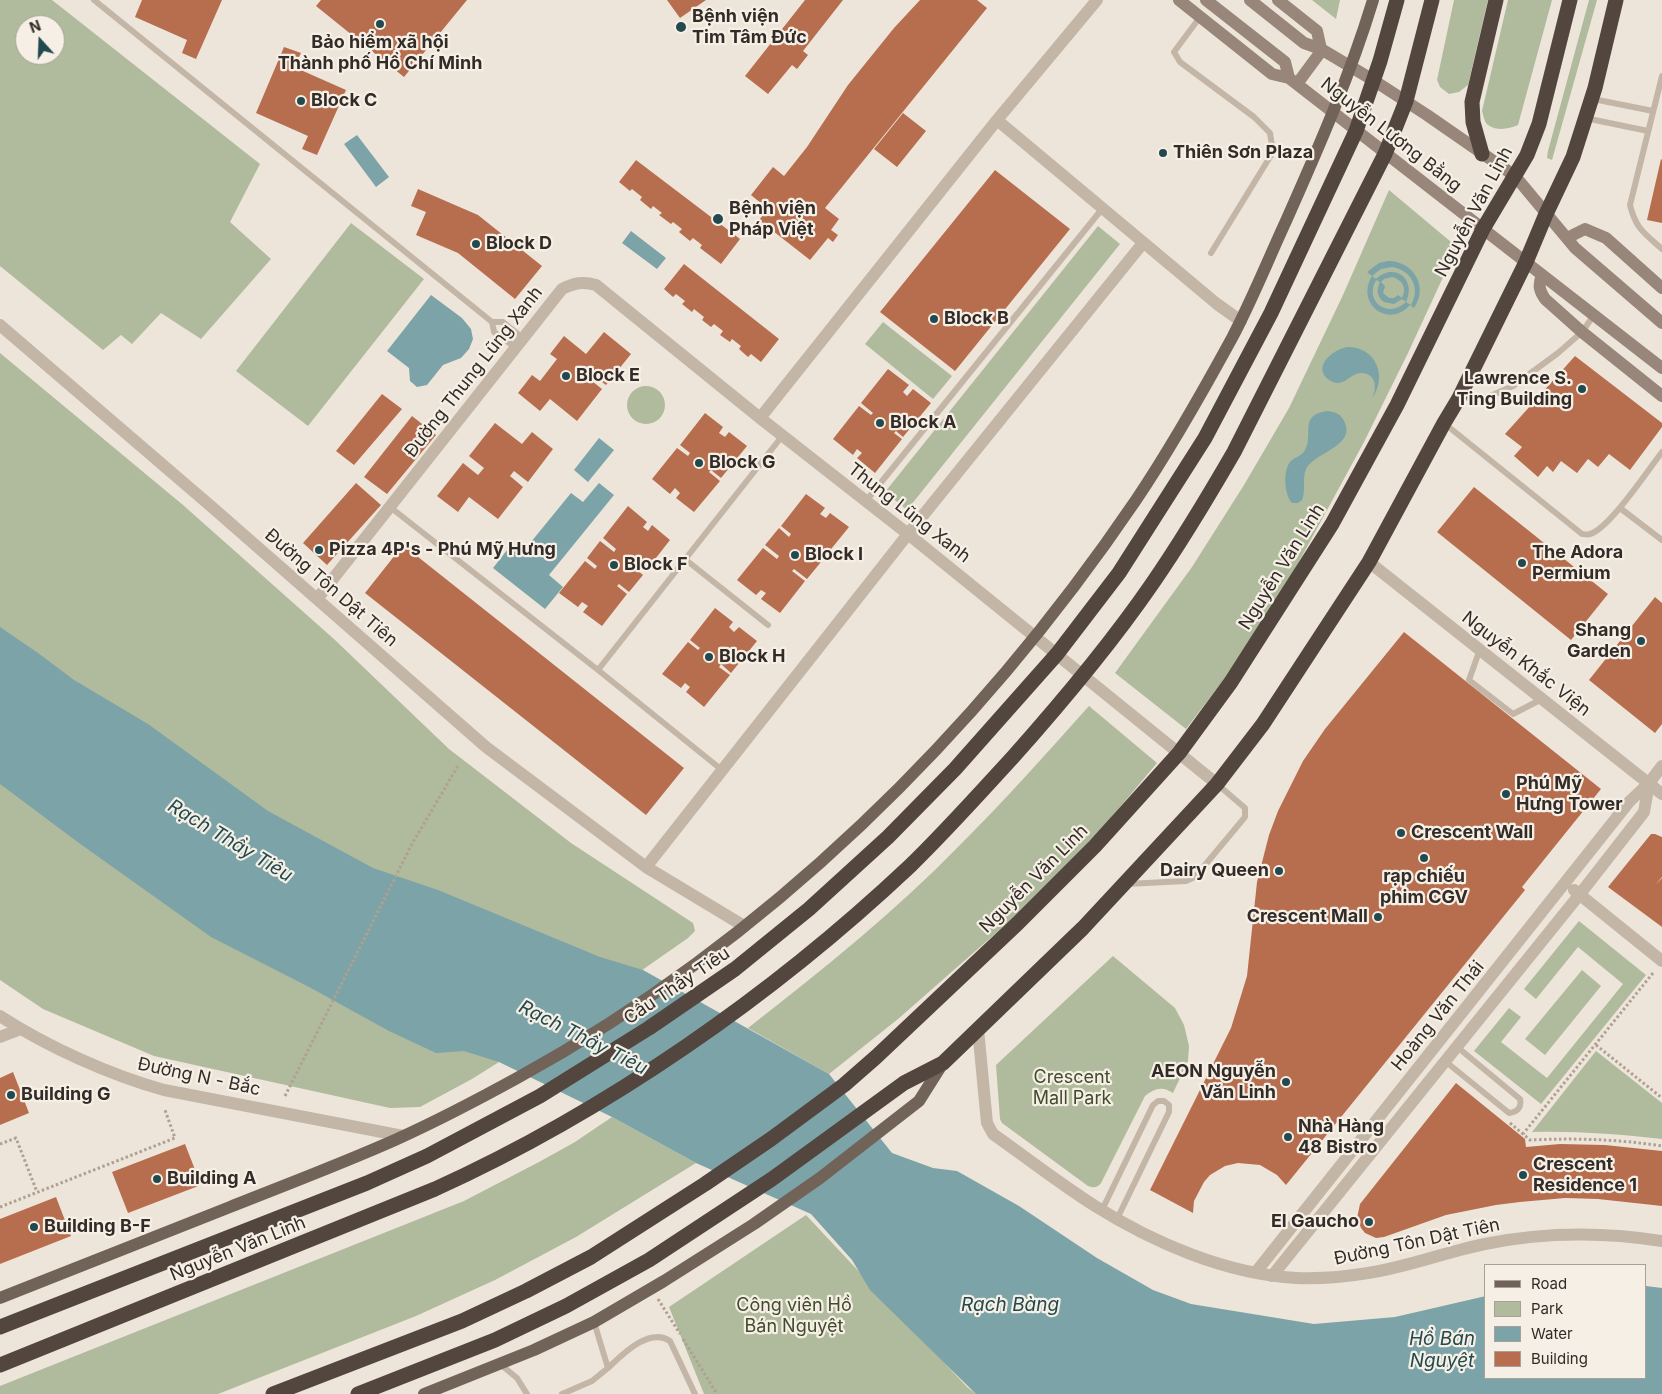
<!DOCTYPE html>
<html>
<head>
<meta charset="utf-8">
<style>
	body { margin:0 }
	#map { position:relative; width:1662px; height:1394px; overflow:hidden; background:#eee5da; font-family:Inter,sans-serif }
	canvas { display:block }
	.legend { position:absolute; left:1484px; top:1264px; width:162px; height:115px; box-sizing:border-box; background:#f6efe5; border:1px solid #a8a199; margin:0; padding:6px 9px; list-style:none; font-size:15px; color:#322b27 }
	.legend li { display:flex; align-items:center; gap:10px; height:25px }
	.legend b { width:25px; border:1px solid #a8a199 }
	.north { position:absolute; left:15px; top:15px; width:50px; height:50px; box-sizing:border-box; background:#f6efe5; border:1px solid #a8a199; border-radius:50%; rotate:340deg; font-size:14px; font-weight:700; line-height:20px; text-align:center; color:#322b27 }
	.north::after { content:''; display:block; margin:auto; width:18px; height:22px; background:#21494e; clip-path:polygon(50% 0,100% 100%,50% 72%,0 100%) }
</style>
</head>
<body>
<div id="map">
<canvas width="1662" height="1394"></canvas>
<ul class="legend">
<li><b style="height:6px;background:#726359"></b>Road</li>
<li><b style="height:14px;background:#afbb9c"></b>Park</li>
<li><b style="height:14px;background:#7ca3a7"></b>Water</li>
<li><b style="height:14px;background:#b76e4e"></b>Building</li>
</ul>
<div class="north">N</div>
</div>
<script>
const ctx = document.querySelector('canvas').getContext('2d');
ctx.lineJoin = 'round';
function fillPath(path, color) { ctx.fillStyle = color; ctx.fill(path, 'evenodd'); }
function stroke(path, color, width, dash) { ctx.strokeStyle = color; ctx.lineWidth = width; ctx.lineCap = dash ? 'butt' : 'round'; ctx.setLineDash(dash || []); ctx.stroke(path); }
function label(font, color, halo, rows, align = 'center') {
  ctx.font = font + ' Inter,sans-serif'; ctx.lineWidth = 4.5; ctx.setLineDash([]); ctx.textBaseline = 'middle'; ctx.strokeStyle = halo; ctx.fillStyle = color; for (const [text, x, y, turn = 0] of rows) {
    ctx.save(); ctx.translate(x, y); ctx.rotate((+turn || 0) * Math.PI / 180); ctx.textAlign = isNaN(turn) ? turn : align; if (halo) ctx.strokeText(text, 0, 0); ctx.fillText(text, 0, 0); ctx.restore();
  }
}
fillPath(new Path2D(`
	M0 0H52L260 164 230 222 271 259 201 339 161 313 132 344 121 335 103 350 0 266ZM25 25H55V55H25Z
	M1312 0H1340L1336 19Z
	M1454 0H1488L1468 85 1459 92 1449 94 1440 87 1437 80Z
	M1508 0H1552L1518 125C1509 129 1494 132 1486 123 1484 120 1483 114 1482 111Z
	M1589 0H1597L1552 160 1547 158 1548 151Z
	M1389 190 1457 247 1408 353 1364 442 1277 602 1237 662 1186 729 1115 673 1192 567 1244 485 1289 408 1343 295Z
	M351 223 424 279 308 426 236 371Z
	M1098 226 1120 244 907 510 885 492Z
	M883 322 952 376 933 399 865 344Z
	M0 353 183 505 335 640 449 749 571 843 693 923 695 931 688 938 615 989 422 902 0 665Z
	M627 405a19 19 0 1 1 38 0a19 19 0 1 1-38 0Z
	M1089 706 1157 763 1099 832 1029 904 898 1019 829 1074 748 1028C821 971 895 912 960 845 1005 800 1047 753 1089 706Z
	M0 748 499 1062 472 1079 420 1107 390 1108 154 1056 43 1009 0 980Z
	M1579 921 1646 975 1541 1104 1474 1051 1509 1008 1521 1017 1501 1042 1547 1078 1623 984 1578 947 1536 999 1524 989Z
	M1113 956 1175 1008 1184 1025 1189 1046 1188 1061 1173 1093C1163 1086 1154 1088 1145 1096L1101 1183C1097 1188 1094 1188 1088 1186L1002 1123 1000 1119 996 1065Z
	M1582 970 1601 986 1545 1055 1525 1039Z
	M1596 1051 1662 1103V1139C1618 1134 1576 1131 1532 1132Z
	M612 1117 696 1163 576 1237 495 1280 416 1316 218 1394H0V1386L464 1201 539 1162 575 1142Z
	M806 1215 967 1387 976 1394H704L669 1307Z`), '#afbb9c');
fillPath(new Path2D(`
	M357 135 389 177 376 187 344 144Z
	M631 231 666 258 657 269 622 243Z
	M1388 261C1413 261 1429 286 1414 308L1410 305C1389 329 1355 304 1372 276L1367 272 1379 263ZM1392 267C1411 270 1421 288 1411 305L1406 302C1417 279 1394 262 1376 279L1372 276 1381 269ZM1392 277C1403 280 1407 288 1402 298L1398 295 1394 298H1389L1383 293 1385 286 1381 282 1384 279ZM1376 280 1380 282C1376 290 1377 297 1384 302L1394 304 1402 299 1406 302C1388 319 1364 302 1376 280Z
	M431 295 462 318 471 329 473 339 469 349 461 358 443 365 427 385 417 387 410 381 409 368 387 351Z
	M1348 347C1376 347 1388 377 1372 398 1378 387 1375 372 1360 373 1349 374 1344 388 1331 381 1310 369 1332 349 1348 347Z
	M1328 411C1335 412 1341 414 1344 421 1357 446 1315 452 1306 469 1302 478 1306 490 1302 500L1298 503H1292C1284 494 1283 471 1290 462 1295 457 1302 456 1305 450 1314 435 1298 414 1328 411Z
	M599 438 614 450 588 482 574 470Z
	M599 483 614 495 549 575 563 587 545 609 493 568 511 545 522 553 571 493 583 502Z
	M0 627 38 653 74 680 148 724 268 811 373 868 438 890 600 957 643 970 829 1074 892 1153 933 1168 957 1171 1019 1206 1097 1258 1153 1290 1191 1304 1314 1324 1395 1317 1486 1296V1378H1646V1286L1662 1288V1394H976L870 1290 852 1260 811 1214 696 1163 612 1117 499 1062 464 1051 436 1053 389 1031 311 988 211 937 79 843 0 784Z`), '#7ca3a7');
fillPath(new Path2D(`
	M142 0H222L196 59 182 53 187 40 135 17Z
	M321 0H467L404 77 316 6Z
	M667 0H706L680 18Z
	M805 0H843L803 51 808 55 797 69 792 65 768 94 745 76Z
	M920 0H977L987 8 825 208 839 219 831 230 838 235 833 242 828 238 810 260 759 220 768 209 751 195 773 167 784 176 807 147 848 85 894 28Z
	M284 47 301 53 294 67 346 90 317 155 302 149 308 136 256 113Z
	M903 113 926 131 897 167 874 149Z
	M1661 159 1662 160V223L1647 220Z
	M636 160 740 239 721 264 700 248 702 245 693 238 690 241 679 232 682 229 673 222 671 224 659 215 662 213 653 206 651 209 640 200 642 197 632 189 630 191 619 182Z
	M995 170 1070 229 955 371 880 312Z
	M418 189 478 215 542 266 515 299 458 253 416 235 426 212 411 206Z
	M684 264 779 339 761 362 751 354 748 357 739 349 741 346 732 339 730 342 720 335 723 331 714 324 711 327 702 320 704 317 694 309 692 312 682 304 685 301 676 294 673 297 664 289Z
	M604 332 631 354 606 385 590 373 587 377 602 389 577 421 550 399 540 411 518 393 532 375 540 381 557 359 550 354 564 336 586 354Z
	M1575 356 1662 423V427L1630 470 1609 454 1598 467 1588 459 1577 473 1561 461 1553 472 1547 466 1538 477 1514 456 1522 447 1505 434Z
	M888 369 909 385 903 392 907 396 913 389 931 403 903 437 896 431 894 433 902 439 875 473 857 458 862 453 857 449 853 455 833 439 859 406 871 415 873 413 861 403Z
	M382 394 402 409 354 465 336 451Z
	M705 413 723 427 719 433 725 437 729 432 747 446 721 478 711 470 709 472 720 481 694 512 676 498 680 493 675 488 670 494 652 479 677 448 688 456 690 453 680 445Z
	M412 416 436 435 387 494 364 477Z
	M495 423 522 444 532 432 553 449 528 482 514 471 510 476 523 487 498 519 469 497 458 512 437 496 463 463 478 475 484 468 469 456Z
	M356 483 381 505 327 565 303 543Z
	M1474 487 1608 594 1571 640 1437 532Z
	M806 494 825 508 820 514 826 518 830 513 849 527 823 559 813 551 811 553 821 562 807 579 794 569 792 571 805 581 780 613 761 599 766 593 761 590 756 595 737 580 763 548 777 559 779 556 765 545 779 528 789 537 791 534 781 526Z
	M628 506 647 522 643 527 648 531 652 525 670 540 645 572 632 562 630 564 643 575 629 592 619 584 617 586 627 594 602 626 583 612 588 606 582 602 578 607 559 593 585 561 595 569 597 566 587 558 600 541 614 552 616 549 603 538Z
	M403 545 684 768 646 815 365 593Z
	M1655 597 1662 603V724L1655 733 1589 680Z
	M715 608 733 622 729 627 734 632 739 627 757 641 731 673 721 664 719 667 730 675 704 707 686 692 690 687 685 683 681 688 662 674 688 642 698 650 700 648 690 640Z
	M1404 632 1601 789 1522 887 1525 890 1286 1185 1277 1175 1260 1165 1238 1163 1225 1166 1210 1175 1204 1182 1194 1201 1193 1213 1150 1190 1231 1028 1247 976 1257 882 1269 835 1278 811 1303 761 1325 729Z
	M1651 834H1655L1662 837V877L1656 884 1662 878V927L1608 887Z
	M13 1072 29 1113 0 1125V1078Z
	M1456 1083 1525 1139 1526 1147 1560 1144 1605 1145 1662 1151V1206L1598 1199 1565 1198 1520 1202 1496 1205 1446 1215 1384 1237 1376 1238 1365 1233 1361 1228 1357 1218 1360 1204Z
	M185 1144 201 1185 128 1213 112 1172Z
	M56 1197 71 1236 0 1264V1219Z`), '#b76e4e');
stroke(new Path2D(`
	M1653 973 1523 1134 1530 1140C1576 1138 1616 1139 1662 1146
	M1596 1045 1662 1098
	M285 1096 412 844 459 764
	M1510 1123 1523 1134
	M0 1144 16 1138 37 1192
	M0 1207 175 1138 165 1110
	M658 1299 680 1334
	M683 1339 717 1394`), '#b0a092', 3, [2.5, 2.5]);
stroke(new Path2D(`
	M94 0 492 322
	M1200 17 1174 52 1180 62 1254 117 1270 133 1273 152 1211 253
	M1662 76 1630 205C1636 229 1644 233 1662 249
	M1593 99 1653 111
	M1585 118 1648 131
	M515 347 494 332 492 322H503L523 338
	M1461 398 1488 397 1513 386 1558 353 1582 332 1594 315
	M1445 424 1582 534C1583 534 1588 535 1590 534 1609 529 1649 469 1662 452
	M866 501 1102 209
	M390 507 598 670 722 770
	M1620 508 1662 540
	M686 560 768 625
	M1480 649 1469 680 1513 714 1542 699
	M598 670 783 435
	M1127 884 1186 881 1195 877 1245 817V808L1217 784
	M1445 1061 1509 1113C1517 1112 1522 1108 1520 1099L1456 1046
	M1102 1210 1153 1105 1158 1101H1164L1169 1105V1112L1117 1219
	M500 1364 517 1378 527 1394
	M608 1368C623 1354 649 1327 670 1341L695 1394
	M562 1394 592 1381 608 1368 594 1322`), '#c4b6a7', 6);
stroke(new Path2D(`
	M1097 0 997 120 1217 304 1241 321
	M0 325 213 508 486 747 646 867 744 926
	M760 418 997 120
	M1369 562 1662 794
	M317 599 562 289C574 283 583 281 596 285L760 418 908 534 1217 784
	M646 867 908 534 1143 243
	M1574 890 1662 961
	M0 1016C48 1047 110 1075 164 1090L403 1136
	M978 1029 987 1123 993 1134C1027 1158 1060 1184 1095 1206 1154 1243 1226 1274 1296 1278 1320 1279 1344 1277 1368 1273 1408 1267 1445 1252 1485 1244 1543 1232 1604 1232 1662 1241
	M0 1037 21 1029
	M1256 1272 1629 802 1649 783 1662 766
	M1272 1276 1580 894 1644 812 1649 783`), '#c4b6a7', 12);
stroke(new Path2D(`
	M1179 0 1272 74 1289 78 1662 368
	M1206 0 1285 62 1289 78
	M1250 0 1304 43 1321 49 1373 80 1427 115 1515 176 1575 248 1662 323
	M1278 0 1317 31 1321 49
	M1297 84 1322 50
	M1568 239 1571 236 1585 229 1606 238 1662 288
	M1542 275C1538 285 1539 290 1545 299L1582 332 1662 396`), '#978679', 12);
stroke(new Path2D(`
	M0 1298C77 1268 153 1237 230 1207 285 1185 341 1164 395 1140 437 1121 479 1099 519 1077 767 941 978 733 1136 500 1171 448 1202 393 1232 338 1252 300 1268 260 1286 221 1318 149 1350 76 1373 0
	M424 1394 534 1350 594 1322 664 1281 754 1224 820 1178 919 1101 943 1063`), '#726359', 12);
stroke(new Path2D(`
	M1482 154 1473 122 1472 102 1496 0
	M0 1327 367 1183 427 1156 540 1096 649 1028 735 969 809 909 888 837 955 769 1057 654 1119 573 1205 438 1271 313 1356 131 1380 61 1397 0
	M0 1365 435 1189C607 1111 773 995 910 866 946 831 979 794 1013 757 1062 702 1110 645 1152 584 1181 542 1208 497 1234 452L1385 154 1406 101 1432 0
	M273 1394 462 1321 526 1291 591 1257 705 1184 771 1139 844 1085 876 1057 1018 923 1095 846 1179 753 1231 682 1332 524 1397 405 1483 229 1527 155 1539 124 1570 0
	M358 1394 495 1340 566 1306 649 1260 772 1179 904 1083 943 1063 1083 928 1217 784 1263 724 1369 562 1444 423 1459 398 1526 262 1546 214 1573 157 1595 88 1616 0`), '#52463f', 15);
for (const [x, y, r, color] of [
	[380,24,5,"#21494e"],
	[681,27,6,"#21494e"],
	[301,101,5,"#21494e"],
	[1163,153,5,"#21494e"],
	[718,219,6,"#21494e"],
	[476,244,5,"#21494e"],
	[934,319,5,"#21494e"],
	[566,376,5,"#21494e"],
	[1582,389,5,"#21494e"],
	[880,423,5,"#21494e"],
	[699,463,5,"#21494e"],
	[319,550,5,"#21494e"],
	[795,555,5,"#21494e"],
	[1522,563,5,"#21494e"],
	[614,565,5,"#21494e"],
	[1641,641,5,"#21494e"],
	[709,657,5,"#21494e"],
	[1506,794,5,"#21494e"],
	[1401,833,5,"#21494e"],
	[1424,858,5,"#21494e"],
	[1279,871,5,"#21494e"],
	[1378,917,5,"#21494e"],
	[1286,1082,5,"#21494e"],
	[11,1095,5,"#21494e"],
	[1288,1137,5,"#21494e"],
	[1523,1175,5,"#21494e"],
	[157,1179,5,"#21494e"],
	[1369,1222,5,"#21494e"],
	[34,1227,5,"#21494e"]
]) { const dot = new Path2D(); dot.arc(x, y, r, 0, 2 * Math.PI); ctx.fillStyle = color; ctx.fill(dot); stroke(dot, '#f6efe5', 2); }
label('bold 18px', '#322b27', '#f6efe5', [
	["Bệnh viện",692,17],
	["Tim Tâm Đức",692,38],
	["Bảo hiểm xã hội",380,43,"center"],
	["Thành phố Hồ Chí Minh",380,64,"center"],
	["Block C",311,101],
	["Thiên Sơn Plaza",1173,153],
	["Bệnh viện",729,209],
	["Pháp Việt",729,230],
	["Block D",486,244],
	["Block B",944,319],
	["Block E",576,376],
	["Lawrence S.",1572,379,"right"],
	["Ting Building",1572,400,"right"],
	["Block A",890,423],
	["Block G",709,463],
	["Pizza 4P's - Phú Mỹ Hưng",329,550],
	["The Adora",1532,553],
	["Permium",1532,574],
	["Block I",805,555],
	["Block F",624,565],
	["Shang",1631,631,"right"],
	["Garden",1631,652,"right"],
	["Block H",719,657],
	["Phú Mỹ",1516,784],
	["Hưng Tower",1516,805],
	["Crescent Wall",1411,833],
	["Dairy Queen",1269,871,"right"],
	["rạp chiếu",1424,877,"center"],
	["phim CGV",1424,898,"center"],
	["Crescent Mall",1368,917,"right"],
	["AEON Nguyễn",1276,1072,"right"],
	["Văn Linh",1276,1093,"right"],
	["Building G",21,1095],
	["Nhà Hàng",1298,1127],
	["48 Bistro",1298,1148],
	["Crescent",1533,1165],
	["Residence 1",1533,1186],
	["Building A",167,1179],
	["El Gaucho",1359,1222,"right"],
	["Building B-F",44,1227]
], 'left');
label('18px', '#322b27', '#f6efe5', [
	["Nguyễn Lương Bằng",1391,135,38],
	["Nguyễn Văn Linh",1474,212,-62],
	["Đường Thung Lũng Xanh",474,372,-52],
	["Thung Lũng Xanh",909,513,38],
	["Nguyễn Văn Linh",1282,567,-58],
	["Đường Tôn Dật Tiên",331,588,41],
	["Nguyễn Khắc Viện",1526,664,38],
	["Nguyễn Văn Linh",1034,879,-45],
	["Cầu Thầy Tiêu",677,986,-34],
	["Hoàng Văn Thái",1438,1016,-51],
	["Đường N - Bắc",199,1077,12],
	["Đường Tôn Dật Tiên",1417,1242,-12],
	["Nguyễn Văn Linh",238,1249,-22]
]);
label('18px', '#404d2d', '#f6efe5', [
	["Crescent",1072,1078],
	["Mall Park",1072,1099],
	["Công viên Hồ",794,1306],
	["Bán Nguyệt",794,1327]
]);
label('italic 19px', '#21494e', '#f6efe5', [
	["Rạch Thầy Tiêu",230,841,31],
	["Rạch Thầy Tiêu",583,1038,27],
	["Rạch Bàng",1010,1305],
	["Hồ Bán",1442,1339],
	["Nguyệt",1442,1361]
]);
</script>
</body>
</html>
